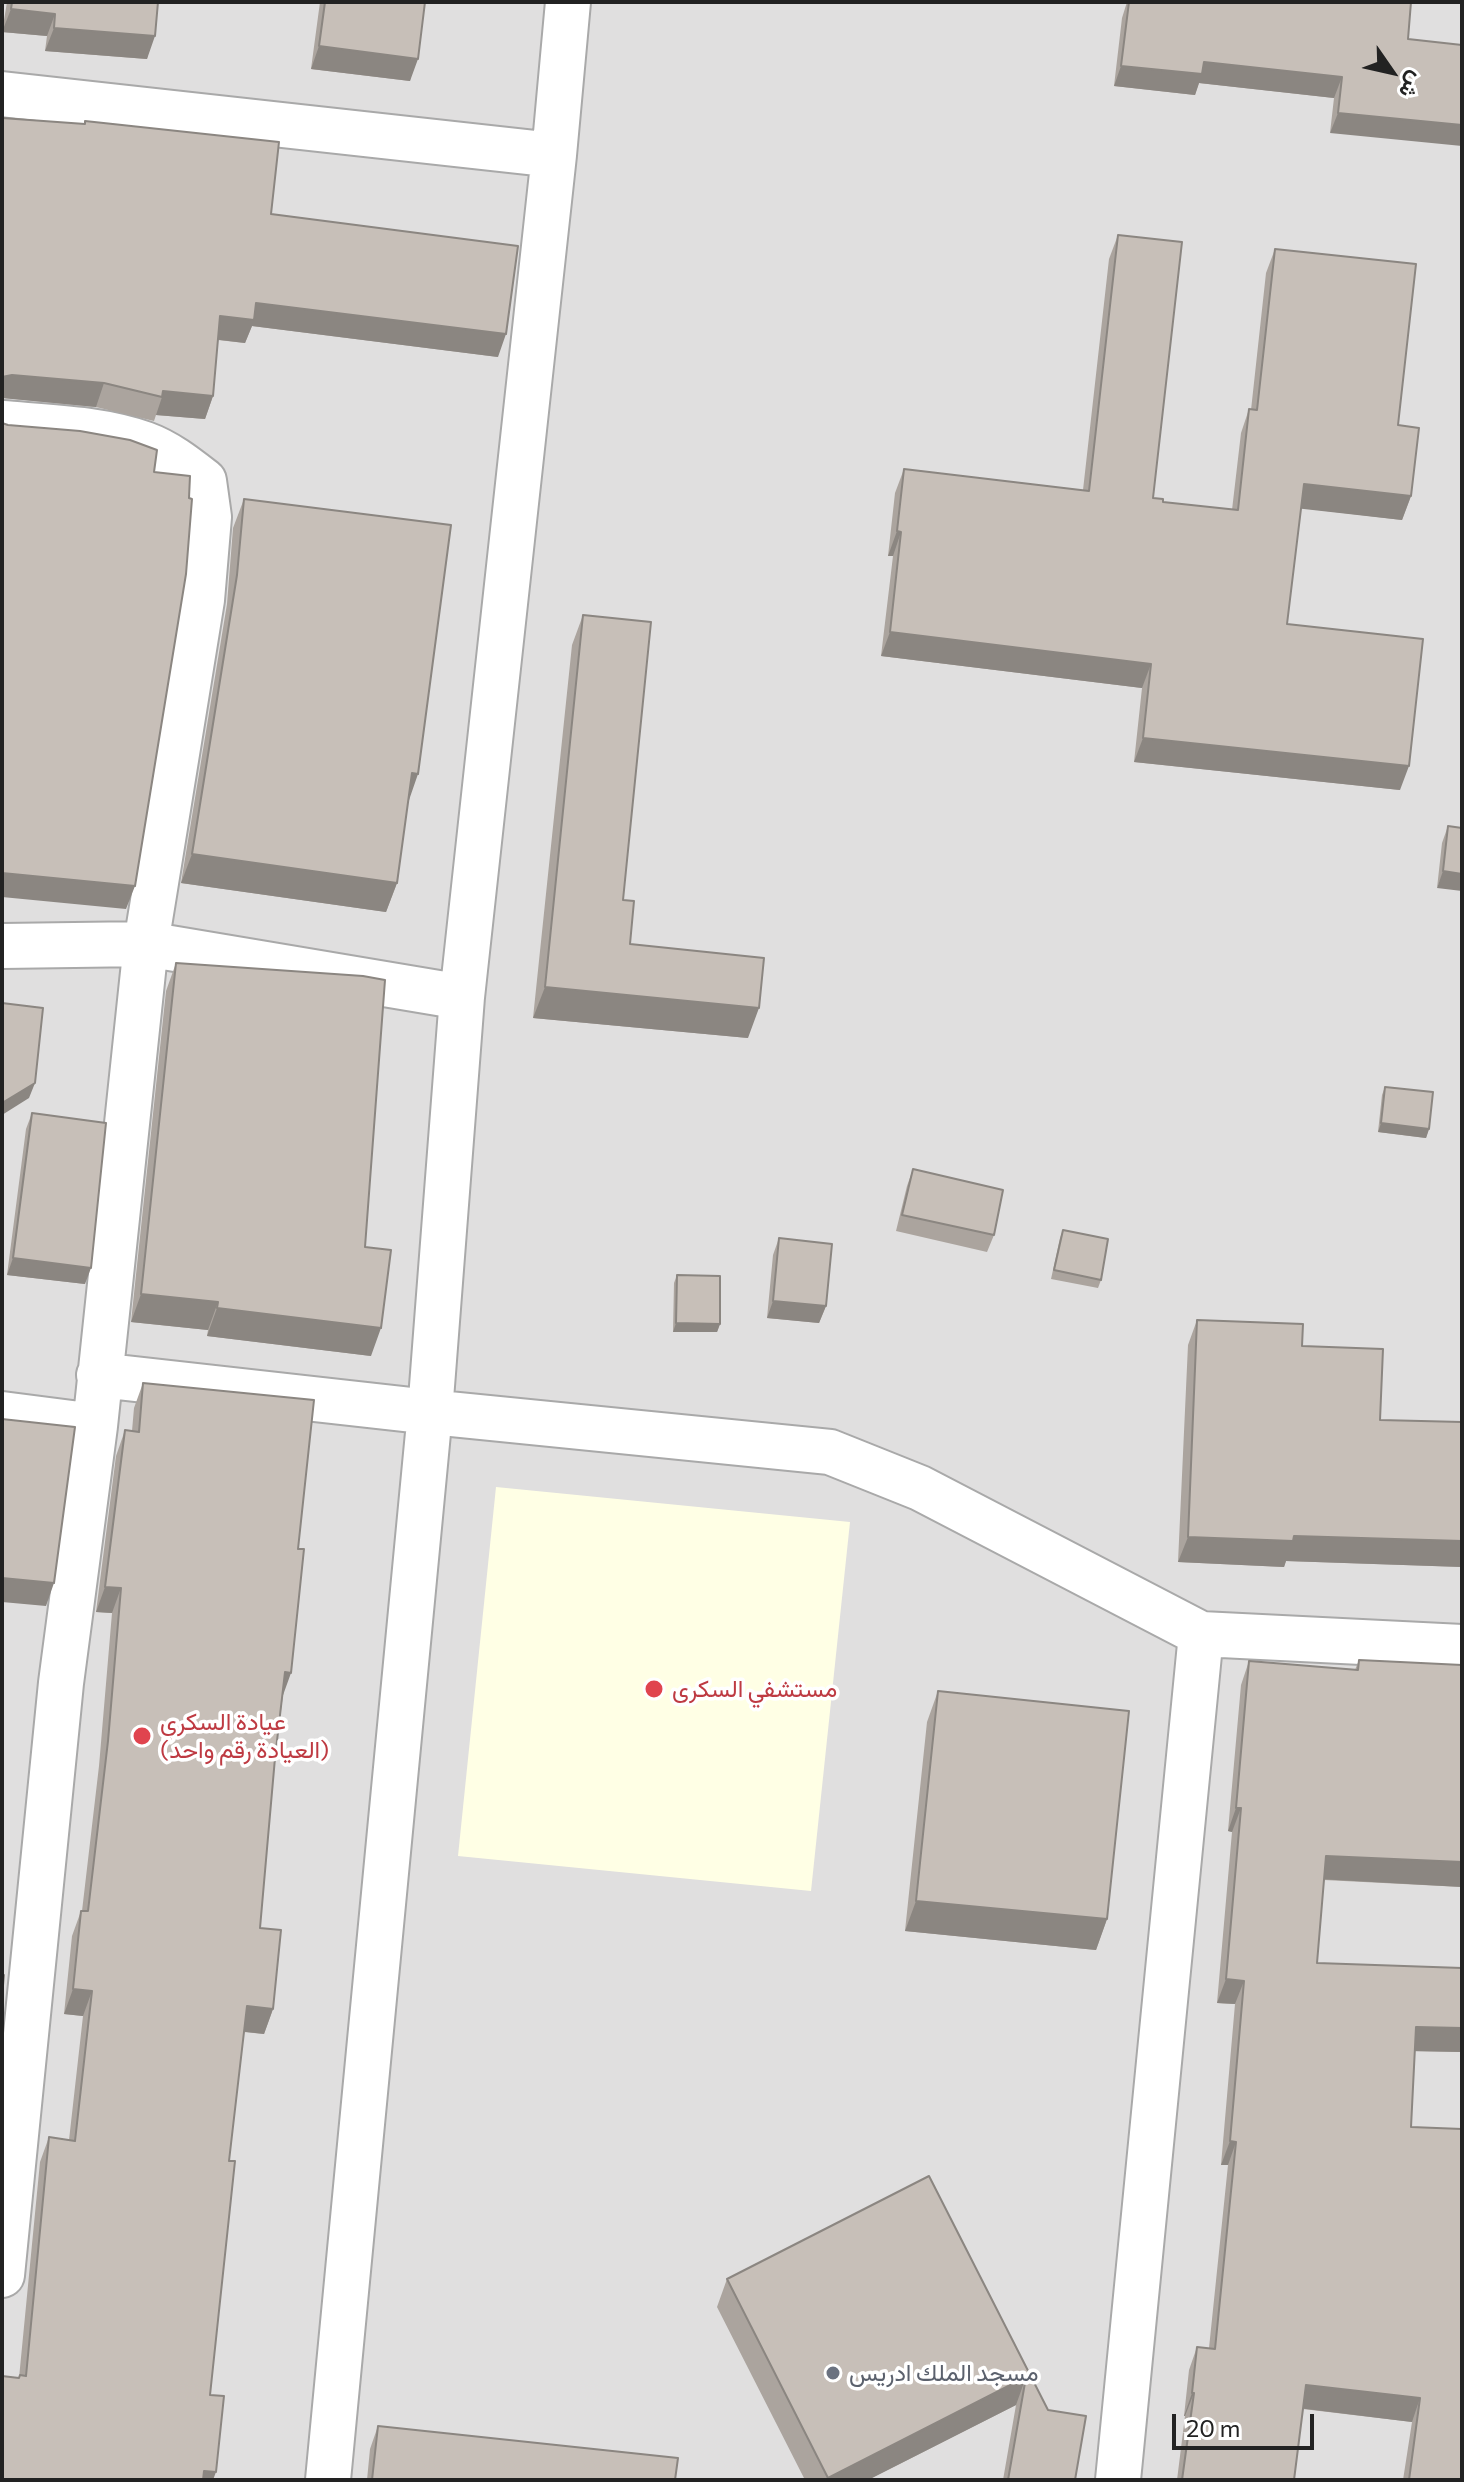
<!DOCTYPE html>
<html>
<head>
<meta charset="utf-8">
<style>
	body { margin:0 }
	#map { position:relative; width:1464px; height:2482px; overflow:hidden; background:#f2efe9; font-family:Commissioner,Vazirmatn,sans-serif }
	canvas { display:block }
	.frame { position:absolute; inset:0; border:4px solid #222; pointer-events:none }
	.north { position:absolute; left:1352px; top:32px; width:80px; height:80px; -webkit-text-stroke:6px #fff; paint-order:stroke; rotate:124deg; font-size:22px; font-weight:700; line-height:32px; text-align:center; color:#222 }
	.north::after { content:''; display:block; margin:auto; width:28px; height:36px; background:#222; clip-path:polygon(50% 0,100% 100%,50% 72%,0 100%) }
	.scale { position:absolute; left:1172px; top:2414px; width:142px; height:36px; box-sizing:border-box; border:4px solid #222; border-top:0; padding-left:10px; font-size:24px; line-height:28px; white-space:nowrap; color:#222; -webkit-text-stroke:6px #fff; paint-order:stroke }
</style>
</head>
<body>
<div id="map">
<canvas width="1464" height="2482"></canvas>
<div class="frame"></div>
<div class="north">ش</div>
<div class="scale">20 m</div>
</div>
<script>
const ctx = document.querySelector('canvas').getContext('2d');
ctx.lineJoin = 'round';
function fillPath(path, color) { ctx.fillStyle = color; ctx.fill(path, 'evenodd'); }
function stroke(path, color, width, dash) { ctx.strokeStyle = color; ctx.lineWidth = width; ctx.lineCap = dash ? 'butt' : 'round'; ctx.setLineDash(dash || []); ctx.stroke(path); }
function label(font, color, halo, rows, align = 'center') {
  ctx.font = font + ' Commissioner,Vazirmatn,sans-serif'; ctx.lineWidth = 7; ctx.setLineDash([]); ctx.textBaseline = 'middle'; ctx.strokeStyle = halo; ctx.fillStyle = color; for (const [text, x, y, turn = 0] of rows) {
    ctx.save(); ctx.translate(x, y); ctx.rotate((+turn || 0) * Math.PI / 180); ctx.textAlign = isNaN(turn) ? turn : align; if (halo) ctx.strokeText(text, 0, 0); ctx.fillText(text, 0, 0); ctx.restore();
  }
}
fillPath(new Path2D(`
	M2 2H1462V2480H2Z`), '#e0dfdf');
fillPath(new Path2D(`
	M496 1487 850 1522 811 1891 458 1856Z`), '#ffffe5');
const street = new Path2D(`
	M2 94 554 155
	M2 423C50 427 100 428 145 444 167 452 186 467 204 481L209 517 202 600 146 944 95 1426 61 1683 2 2275
	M2 946 146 944 462 997
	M99 1375 430 1412 830 1452 920 1488 1201 1634 1462 1647
	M2 1414 95 1426
	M328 2480 430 1412 462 997 554 155 568 2
	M1118 2480 1201 1634`);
stroke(street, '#a9a9a9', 48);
stroke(street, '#fff', 44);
fillPath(new Path2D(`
	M7 2H158L147 59 45 51 47 36 2 32Z
	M320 2H425L410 81 311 69Z
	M1127 2H1411L1330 133 1334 98 1199 83 1195 95 1114 86 1122 18Z
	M271 214 498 357 252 326 245 343 218 340 213 396 205 419 156 415 154 421 96 407 4 398Z
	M1118 235 1153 498 1163 502 1232 510 1241 433 1249 409 1251 410 1266 273 1275 249 1398 425 1411 496 1402 520 1301 508 1287 624 1400 790 1134 762 1142 688 881 656 893 556H888L895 493 904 469 1083 490 1109 259Z
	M244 499 397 883 386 912 181 883 227 604 233 528Z
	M583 615 630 944 748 1038 533 1018 572 645Z
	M1448 826 1462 828 1437 888 1442 843Z
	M176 963 365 1247 371 1356 207 1336 208 1330 131 1322 166 991Z
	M1385 1087 1429 1129 1426 1138 1378 1132 1382 1095Z
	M32 1113 85 1284 7 1275 26 1129Z
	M913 1169 994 1235 987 1252 896 1231 907 1186Z
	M1063 1230 1101 1280 1098 1288 1051 1279 1060 1238Z
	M779 1238 826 1306 819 1323 767 1318 773 1255Z
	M677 1275 720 1324 717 1332H673L674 1283Z
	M1197 1320 1302 1346 1380 1420 1462 1422V1567L1286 1561 1284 1567 1178 1562 1188 1345Z
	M143 1383 283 1695 275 1758 260 1928 273 2009 264 2034 244 2032 229 2161 210 2395 19 2378 40 2162 49 2137 69 2140 83 2016 64 2014 72 1936 81 1911H82L99 1766 112 1613 96 1612 116 1456 125 1430 132 1431 134 1408Z
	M1359 1660 1462 1665V1887L1324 1880 1317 1963 1462 1968V2052L1415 2051 1411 2127 1462 2480H1403L1412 2422 1303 2409 1294 2480H1177L1185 2416H1184L1189 2370 1197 2347 1209 2348 1228 2165H1221L1235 2004 1217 2003 1232 1832 1228 1831 1241 1685 1249 1661 1355 1670Z
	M938 1691 1107 1919 1096 1950 905 1931 927 1722Z
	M929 2176 1075 2480H1003L1016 2405 868 2480H805L717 2307 727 2279Z
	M378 2426 675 2480H367L370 2449Z`), '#aba49e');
fillPath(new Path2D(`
	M11 9 55 14 47 36 2 32Z
	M54 28 155 36 147 59 45 51Z
	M319 46 418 59 410 81 311 69Z
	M1204 62 1342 77 1334 98 1199 83 1195 95 1114 86 1121 66Z
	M1338 113 1462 125V146L1330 133Z
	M256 303 506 334 498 357 252 326 245 343 212 339 220 316Z
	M12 375 104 383 96 407 2 398V377Z
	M163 391 213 396 205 419 156 415 162 397Z
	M1304 484 1411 496 1402 520 1295 508Z
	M897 531 901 532 893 556H888Z
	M890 632 1151 664 1142 688 881 656Z
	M1143 738 1409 766 1400 790 1134 762Z
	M412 773 418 774 408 803Z
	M192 854 397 883 386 912 181 883Z
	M1443 871 1462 874V891L1437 888Z
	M2 873 135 886 126 909 2 897Z
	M545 987 759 1008 748 1038 533 1018Z
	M35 1083 29 1098 2 1115V1103Z
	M1381 1123 1429 1129 1426 1138 1378 1132Z
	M13 1258 91 1268 85 1284 7 1275Z
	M141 1294 218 1302 208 1330 131 1322Z
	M773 1301 826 1306 819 1323 767 1318Z
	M217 1308 381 1328 371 1356 207 1336Z
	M676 1323 720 1324 717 1332H673Z
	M1294 1536 1462 1541V1567L1286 1561 1284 1567 1178 1562 1188 1537Z
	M2 1578 54 1583 46 1606 2 1602Z
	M105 1587 121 1588 112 1613 96 1612Z
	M285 1672 291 1673 282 1698Z
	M1236 1808H1241L1232 1832 1228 1831Z
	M1326 1856 1462 1862V1887L1318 1879Z
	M916 1901 1107 1919 1096 1950 905 1931Z
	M1226 1979 1244 1981 1235 2004 1217 2003Z
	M73 1989 92 1991 83 2016 64 2014Z
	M247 2006 273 2009 264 2034 238 2031Z
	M1416 2027 1462 2028V2052L1407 2051Z
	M1230 2141 1236 2142 1228 2165H1221Z
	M1026 2377 1016 2405 868 2480H827L828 2478Z
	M1306 2385 1420 2398 1412 2422 1298 2408Z
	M1192 2393H1194L1185 2416H1184Z
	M204 2471 216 2472 213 2480H201Z`), '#8b8681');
const building = new Path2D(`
	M12 2H158L155 36 54 28 55 14 11 9Z
	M325 2H425L418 59 319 46Z
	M1129 2H1411L1408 39 1462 45V125L1338 113 1342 77 1204 62 1202 74 1121 66Z
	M2 118 85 124V121L279 142 271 214 518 246 506 334 256 303 254 320 220 316 213 396 163 391 162 397 104 383 12 375 2 377Z
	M1118 235 1182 242 1153 498 1163 499V502L1238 510 1249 409 1257 410 1275 249 1416 264 1398 425 1419 428 1411 496 1304 484 1287 624 1423 639 1409 766 1143 738 1151 664 890 632 901 532 897 531 904 469 1089 491Z
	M2 423 8 425 80 431 130 440 157 450 154 472 190 476 189 498 192 499 186 574 135 886 2 873Z
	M244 499 451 525 418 774 412 773 397 883 192 854 237 575Z
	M583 615 651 622 623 900 634 901 630 944 764 958 759 1008 545 987Z
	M1448 826 1462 828V874L1443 871Z
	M176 963 363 976 385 980 365 1247 391 1250 381 1328 217 1308 218 1302 141 1294Z
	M2 1003 43 1008 35 1083 2 1103Z
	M1385 1087 1433 1092 1429 1129 1381 1123Z
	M32 1113 106 1123 91 1268 13 1258Z
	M913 1169 1003 1190 994 1235 902 1215Z
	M1063 1230 1108 1239 1101 1280 1054 1270Z
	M779 1238 832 1244 826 1306 773 1301Z
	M677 1275 720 1276V1324L676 1323Z
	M1197 1320 1303 1324 1302 1346 1383 1349 1380 1420 1462 1422V1541L1294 1536 1293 1541 1188 1537Z
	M143 1383 314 1400 298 1549H304L291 1673 285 1672 275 1758 260 1928 281 1930 273 2009 247 2006 229 2161H235L210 2395 224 2396 216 2472 204 2471 203 2480H2V2376L19 2378 20 2375 26 2376 49 2137 75 2141 92 1991 73 1989 81 1911H88L108 1741 121 1588 105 1587 125 1430 139 1432Z
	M2 1419 75 1427 54 1583 2 1578Z
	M1359 1660 1462 1665V1862L1326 1856 1317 1963 1462 1968V2028L1416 2027 1411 2127 1462 2129V2480H1409L1420 2398 1306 2385 1294 2480H1182L1194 2393H1192L1197 2347 1215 2349 1236 2142 1230 2141 1244 1981 1226 1979 1241 1808H1236L1249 1661 1358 1670Z
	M938 1691 1129 1711 1107 1919 916 1901Z
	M2 1975H4L2 1996Z
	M929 2176 1048 2410 1086 2416 1075 2480H1008L1026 2377 828 2478 727 2279Z
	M378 2426 678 2458 675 2480H372Z`);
fillPath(building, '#c7bfb8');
stroke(building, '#8b8681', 2);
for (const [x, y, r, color] of [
	[654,1689,10,"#e0444e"],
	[142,1736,10,"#e0444e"],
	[833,2373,8,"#6b7280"]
]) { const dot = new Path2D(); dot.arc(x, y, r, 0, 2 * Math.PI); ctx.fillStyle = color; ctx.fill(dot); stroke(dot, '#fff', 3); }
label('24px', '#be3a42', '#fff', [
	["مستشفي السكرى",672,1689],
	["عيادة السكري",160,1722],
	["(العيادة رقم واحد)",160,1750]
], 'left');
label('24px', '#5b616d', '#fff', [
	["مسجد الملك ادريس",849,2373]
], 'left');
</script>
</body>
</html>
